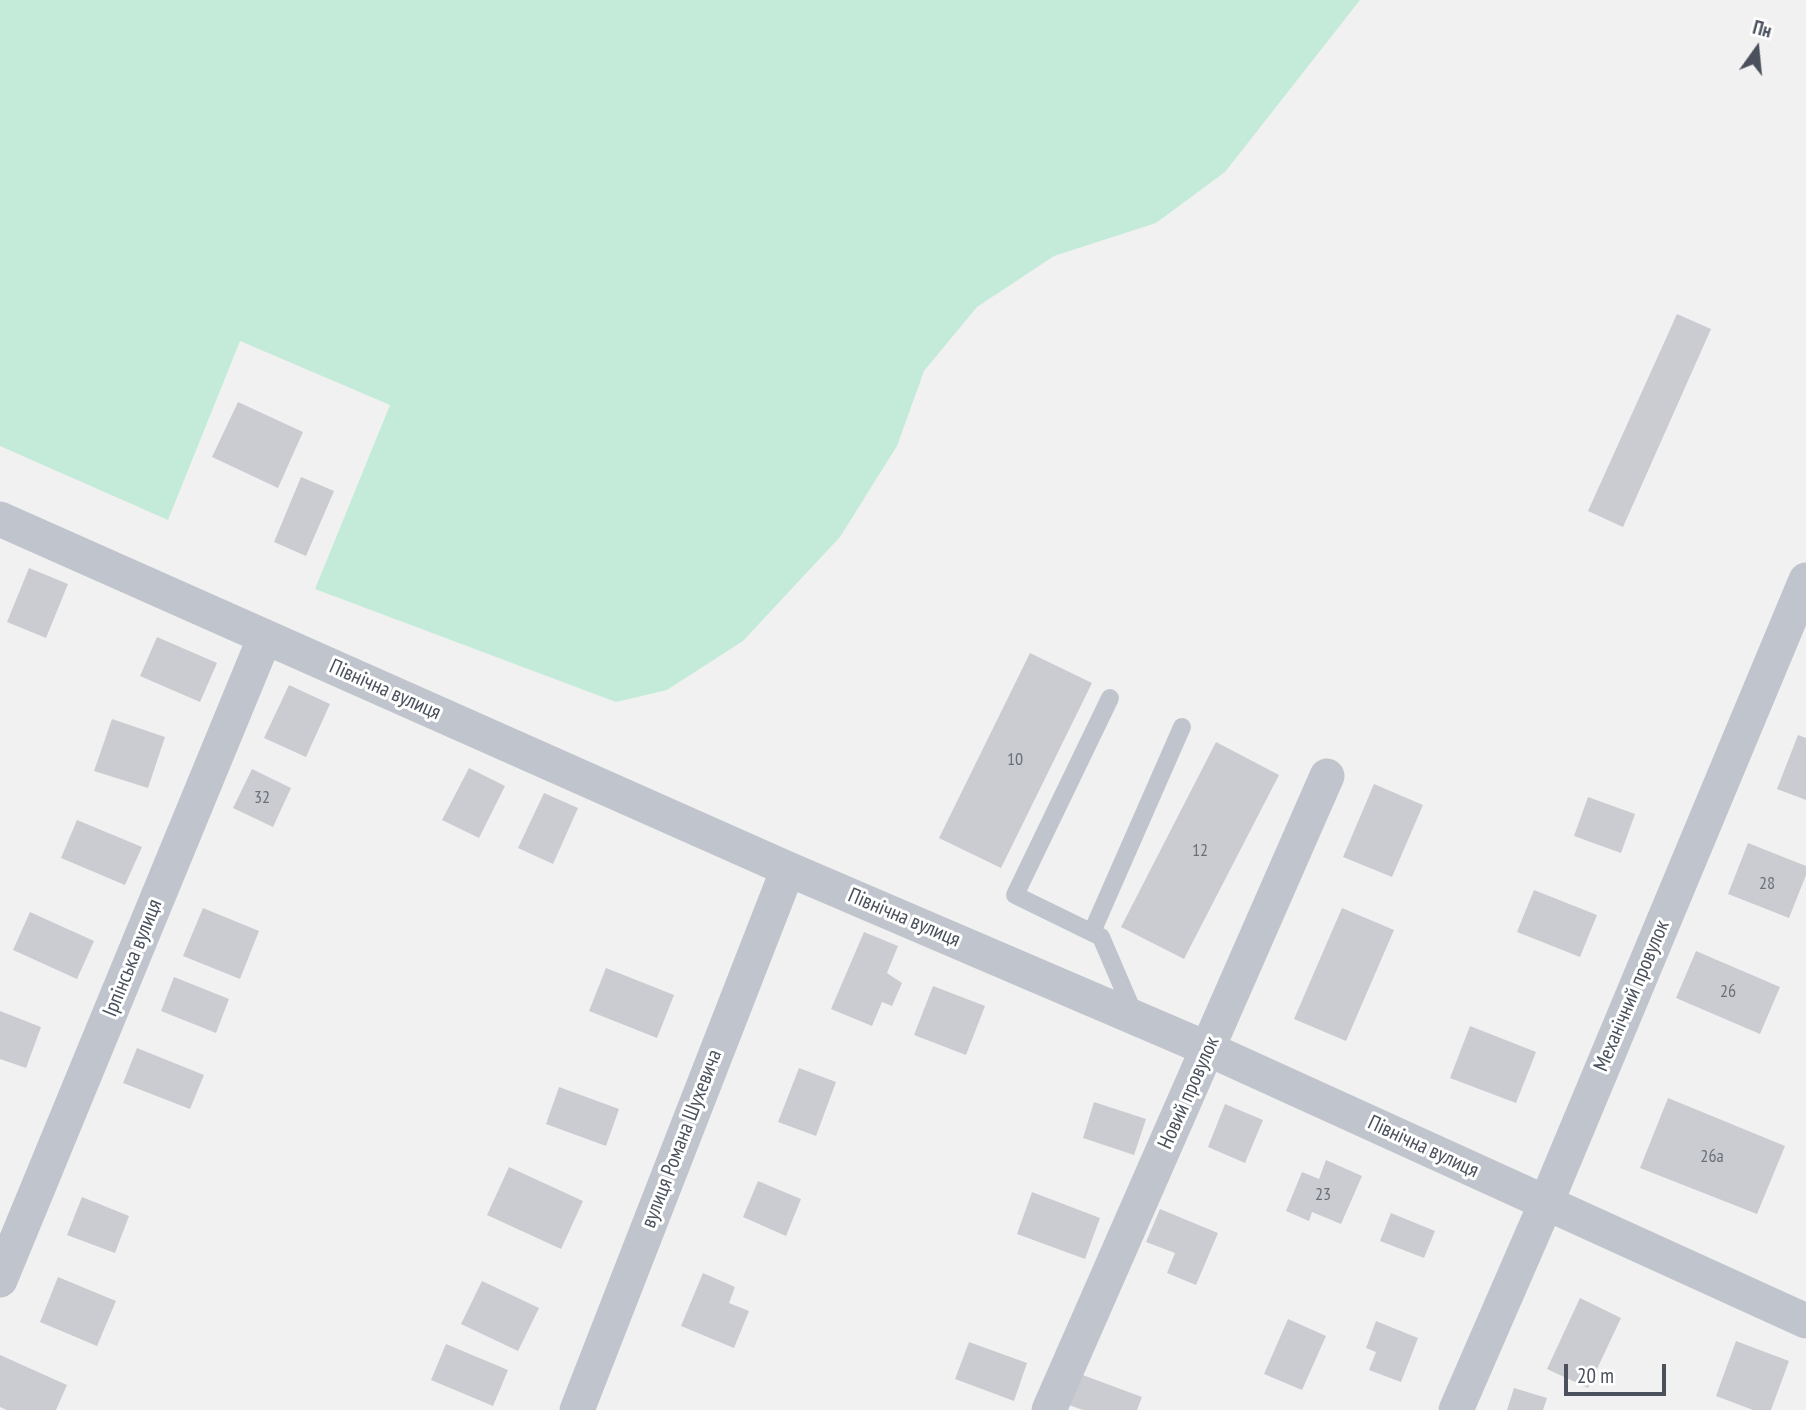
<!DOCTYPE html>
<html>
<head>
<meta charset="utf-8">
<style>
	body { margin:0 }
	#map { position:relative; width:1806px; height:1410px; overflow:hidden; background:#f2f1f1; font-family:"PT Sans Narrow",sans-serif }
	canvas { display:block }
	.north { position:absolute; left:1722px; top:14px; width:70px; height:70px; -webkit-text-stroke:5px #fff; paint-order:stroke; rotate:15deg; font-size:19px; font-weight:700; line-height:28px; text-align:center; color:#4a515c }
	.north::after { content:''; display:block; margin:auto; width:24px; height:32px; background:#4a515c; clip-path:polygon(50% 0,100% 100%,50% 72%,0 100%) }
	.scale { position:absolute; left:1564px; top:1364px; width:102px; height:32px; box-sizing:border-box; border:4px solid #4a515c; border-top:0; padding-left:9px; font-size:21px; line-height:24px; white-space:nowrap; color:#4a515c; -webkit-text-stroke:5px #fff; paint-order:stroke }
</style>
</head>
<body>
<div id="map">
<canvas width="1806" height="1410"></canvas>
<div class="north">Пн</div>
<div class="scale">20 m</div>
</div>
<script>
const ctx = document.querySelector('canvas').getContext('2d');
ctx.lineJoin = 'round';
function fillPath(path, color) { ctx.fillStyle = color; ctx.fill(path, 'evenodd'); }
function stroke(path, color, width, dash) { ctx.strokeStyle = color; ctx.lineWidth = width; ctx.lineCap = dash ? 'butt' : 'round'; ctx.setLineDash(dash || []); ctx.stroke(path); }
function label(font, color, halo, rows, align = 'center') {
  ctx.font = font + ' "PT Sans Narrow",sans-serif'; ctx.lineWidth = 6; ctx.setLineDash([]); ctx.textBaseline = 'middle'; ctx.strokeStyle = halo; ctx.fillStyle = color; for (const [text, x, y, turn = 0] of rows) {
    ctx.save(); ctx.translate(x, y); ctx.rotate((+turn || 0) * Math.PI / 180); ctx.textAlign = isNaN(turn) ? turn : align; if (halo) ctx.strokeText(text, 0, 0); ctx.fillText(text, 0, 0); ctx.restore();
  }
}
fillPath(new Path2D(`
	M0 0H1360L1225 172 1156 223 1054 256 977 307 924 371 897 446 840 537 743 641 667 690 616 702 315 589 390 405 240 341 168 520 0 446Z`), '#c4ebd9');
fillPath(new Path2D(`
	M1677 314 1711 329 1623 527 1588 511Z
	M238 402 303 432 278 488 212 457Z
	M301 477 334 491 306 556 274 542Z
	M29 568 68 584 46 638 7 622Z
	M157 637 217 663 200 702 140 676Z
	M1030 653 1092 683 1001 868 939 838Z
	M289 685 330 704 306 757 264 738Z
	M112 719 165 737 148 788 94 771Z
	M1798 735 1806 738V800L1777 789Z
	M1216 742 1279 775 1184 959 1121 927Z
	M469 768 505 786 479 838 442 820Z
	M252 769 291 788 273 827 233 808Z
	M1374 784 1423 805 1392 877 1343 857Z
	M544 793 578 808 553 864 518 848Z
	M1588 797 1635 814 1621 853 1574 836Z
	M77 820 142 847 125 885 61 858Z
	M1748 843 1806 866V875L1789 918 1728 894Z
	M1534 890 1597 915 1580 957 1517 932Z
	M203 908 259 931 240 979 183 956Z
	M1342 908 1394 930 1346 1041 1294 1019Z
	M30 912 94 941 77 979 13 950Z
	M864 932 898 946 887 973 902 983 892 1006 882 1002 872 1026 831 1009Z
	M1696 951 1780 987 1760 1034 1676 998Z
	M606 968 674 995 657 1038 589 1011Z
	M174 977 229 999 216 1033 161 1011Z
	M933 986 985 1006 966 1055 914 1035Z
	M0 1011 41 1027 26 1068 0 1059Z
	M1470 1026 1536 1052 1516 1103 1450 1078Z
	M137 1048 204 1075 190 1109 123 1083Z
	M799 1068 836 1082 816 1136 778 1122Z
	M559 1087 619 1109 606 1146 546 1124Z
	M1668 1098 1785 1146 1757 1214 1640 1168Z
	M1094 1102 1146 1119 1134 1155 1083 1138Z
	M1225 1104 1263 1120 1245 1163 1208 1147Z
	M1326 1160 1362 1176 1341 1224 1312 1212 1309 1221 1286 1211 1302 1172 1319 1179Z
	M509 1167 583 1201 561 1249 487 1215Z
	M758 1181 801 1199 786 1236 743 1217Z
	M1032 1192 1100 1218 1085 1259 1017 1234Z
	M82 1197 129 1216 115 1253 67 1235Z
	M1160 1209 1218 1233 1196 1285 1167 1273 1175 1253 1146 1242Z
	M1391 1213 1435 1231 1424 1258 1380 1241Z
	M703 1273 735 1287 729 1303 749 1311 734 1348 681 1326Z
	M58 1277 116 1301 97 1346 40 1322Z
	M482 1281 539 1308 518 1351 461 1324Z
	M1580 1298 1621 1318 1588 1388 1547 1369Z
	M1288 1319 1326 1336 1302 1390 1264 1374Z
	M1376 1321 1418 1338 1401 1382 1369 1370 1376 1352 1366 1348Z
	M1736 1341 1789 1361 1771 1410H1753L1716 1396Z
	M969 1342 1027 1363 1014 1401 955 1379Z
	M446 1344 508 1370 493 1406 431 1380Z
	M0 1355 67 1385 56 1410H7L0 1407Z
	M1080 1374 1142 1397 1137 1410H1083L1069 1405Z
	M1514 1388 1547 1398 1543 1410H1507Z`), '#cbccd2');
stroke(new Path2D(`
	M1110 698 1015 895 1101 937 1134 1014
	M1092 932 1182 727`), '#c0c5cd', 18);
stroke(new Path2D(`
	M0 519 788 869 1208 1049 1806 1321
	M0 1280 265 637
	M577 1410 788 869
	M1049 1410 1327 776
	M1456 1410 1546 1203 1806 580`), '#c0c5cd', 35);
label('18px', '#6a707a', null, [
	["10",1015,760],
	["32",262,798],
	["12",1200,851],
	["28",1767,884],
	["26",1728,992],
	["26а",1712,1157],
	["23",1323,1195]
]);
label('21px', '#4a515c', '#fff', [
	["Північна вулиця",385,690,24],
	["Північна вулиця",904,918,23],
	["Ірпінська вулиця",133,958,-68],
	["Механічний провулок",1632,996,-67],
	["Новий провулок",1189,1093,-66],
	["вулиця Романа Шухевича",682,1139,-69],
	["Північна вулиця",1423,1147,25]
]);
</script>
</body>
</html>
